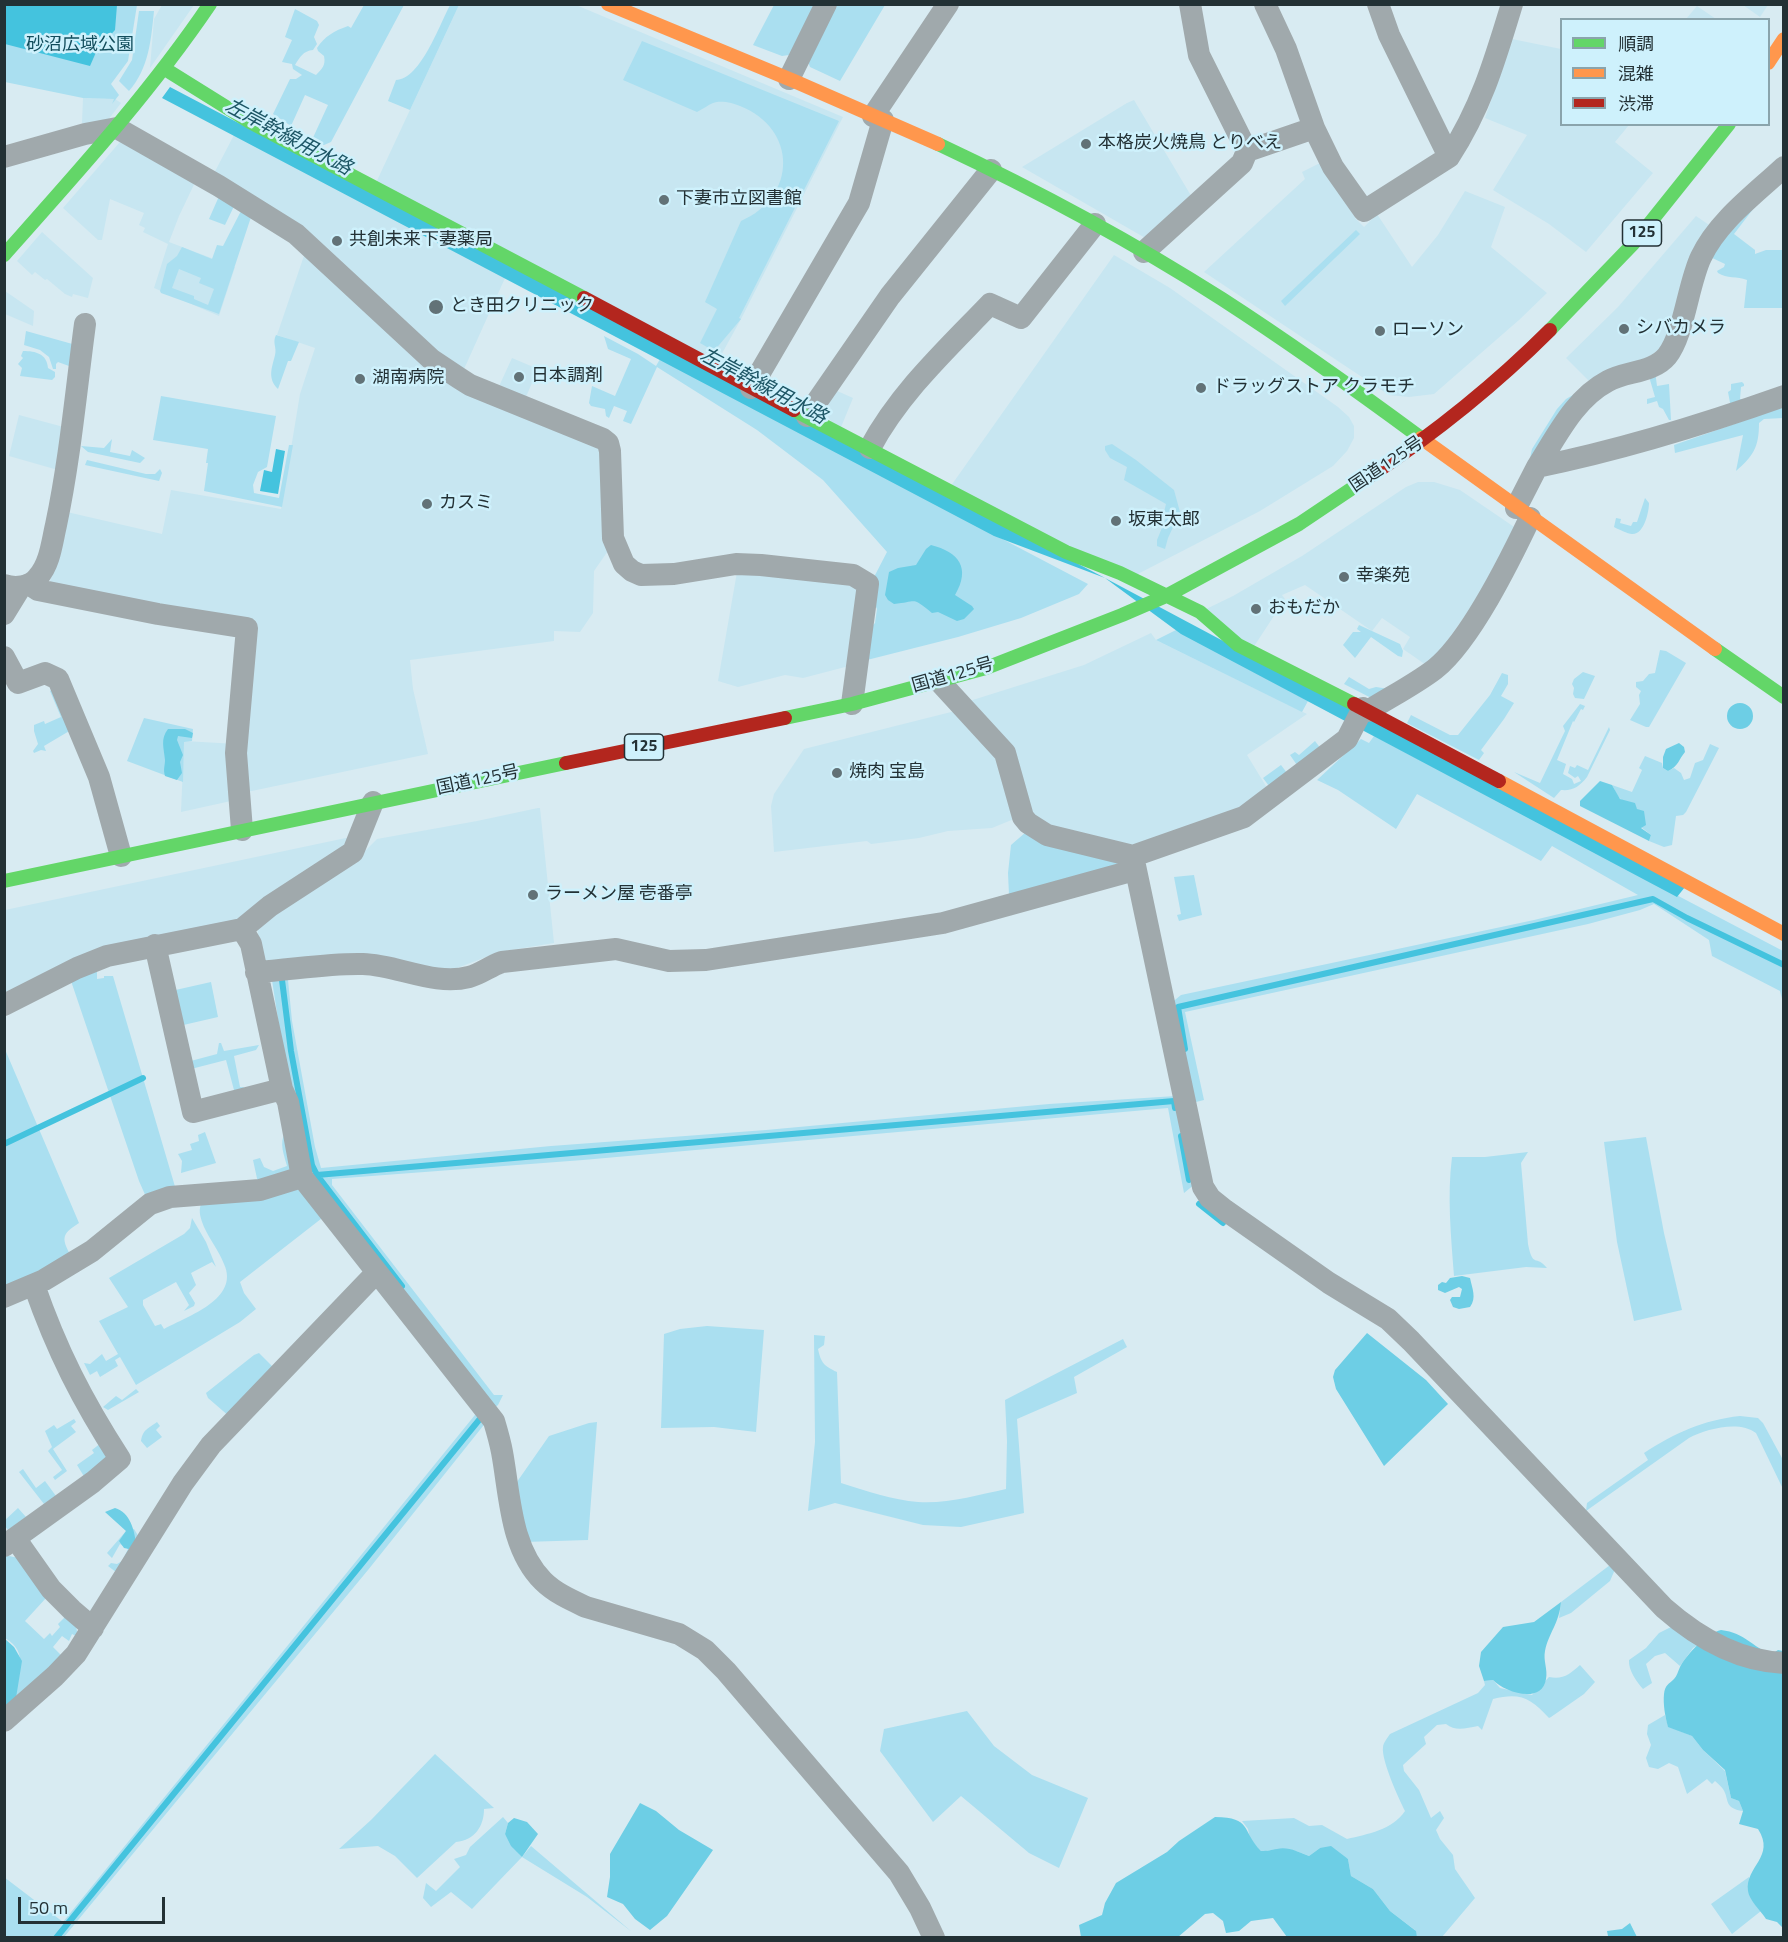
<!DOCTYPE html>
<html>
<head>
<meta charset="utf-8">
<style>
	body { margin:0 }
	#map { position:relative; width:1788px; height:1942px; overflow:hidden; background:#d8ebf2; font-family:"Titillium Web","Noto Sans JP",sans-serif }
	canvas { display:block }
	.frame { position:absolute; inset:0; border:6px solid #233135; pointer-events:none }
	.legend { position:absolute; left:1560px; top:18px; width:210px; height:108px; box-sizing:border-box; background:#cef1fc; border:2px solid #8aa4ac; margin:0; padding:8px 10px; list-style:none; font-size:18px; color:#233135 }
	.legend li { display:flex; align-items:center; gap:12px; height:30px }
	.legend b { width:30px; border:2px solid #8aa4ac }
	.scale { position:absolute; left:18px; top:1897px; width:147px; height:27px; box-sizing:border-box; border:3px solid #233135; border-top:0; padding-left:8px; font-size:18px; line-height:21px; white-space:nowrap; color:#233135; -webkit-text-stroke:4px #cef1fc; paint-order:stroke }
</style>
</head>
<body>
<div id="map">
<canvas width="1788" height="1942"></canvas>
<div class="frame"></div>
<ul class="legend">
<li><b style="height:8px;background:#63d668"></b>順調</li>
<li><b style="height:8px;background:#ff974d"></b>混雑</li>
<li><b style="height:8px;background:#b3261e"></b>渋滞</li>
</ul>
<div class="scale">50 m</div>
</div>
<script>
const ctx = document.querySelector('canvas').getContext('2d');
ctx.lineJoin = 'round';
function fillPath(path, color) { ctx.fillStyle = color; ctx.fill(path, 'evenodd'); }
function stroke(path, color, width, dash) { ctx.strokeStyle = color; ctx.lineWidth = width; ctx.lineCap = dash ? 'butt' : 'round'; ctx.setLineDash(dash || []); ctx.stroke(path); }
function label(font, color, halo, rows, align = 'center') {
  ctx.font = font + ' "Titillium Web","Noto Sans JP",sans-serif'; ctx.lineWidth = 5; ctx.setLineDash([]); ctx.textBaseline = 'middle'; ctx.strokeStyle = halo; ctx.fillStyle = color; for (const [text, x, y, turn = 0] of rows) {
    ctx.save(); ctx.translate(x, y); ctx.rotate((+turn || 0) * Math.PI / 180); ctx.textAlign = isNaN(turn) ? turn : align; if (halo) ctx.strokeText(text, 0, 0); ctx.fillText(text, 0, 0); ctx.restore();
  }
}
fillPath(new Path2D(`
	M162 5H194L150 68 154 19Z
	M459 5H576L843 117 741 319 714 368 374 187Z
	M1743 5H1768L1760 17Z
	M1697 6 1716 19H1686Z
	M1512 39 1561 49 1562 124 1629 125 1615 142 1653 173 1586 252 1549 224 1493 190 1527 135 1485 118Z
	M83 98 115 99 121 103 105 124 82 123Z
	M1134 100 1193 199 1154 243 1022 167 1127 103Z
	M126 135 199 174 179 216 169 242 235 267 219 316 154 288 168 244 143 232 145 228 139 225 144 213 110 199 102 240H98L63 208Z
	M234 135 505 278 460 378 495 395 512 358 538 369 522 406 595 436 603 459 610 548 594 571 593 613 580 632 554 631V641L410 660 413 689 428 754 247 792 244 731 254 621 49 586 67 512 162 534 171 490 281 509 300 394 315 348 277 335 308 244 210 181Z
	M1320 163 1356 219 1364 227 1377 214 1412 267 1438 235 1465 191 1505 207 1491 247 1547 293 1519 320 1434 394 1409 397 1389 395 1204 272 1305 179 1302 172Z
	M1696 216 1718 231 1674 341 1596 388 1566 358 1618 307Z
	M42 232 93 278 88 298 73 294 72 297 65 294 47 279 45 280 35 272 32 275 17 261Z
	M1114 255 1170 288 1338 407 1349 417 1354 426V438L1347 451 1333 466 1260 511 1130 578 948 490Z
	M5 291 34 311 33 326 5 314Z
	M835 390 853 398 839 432 825 413Z
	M19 415 71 429 65 472 9 456Z
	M1418 482H1434L1460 490 1523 533 1429 667 1403 649 1410 637 1382 618 1372 631 1305 585 1282 595 1285 599 1251 651 1200 612 1233 596 1302 556 1406 487Z
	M737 572 848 581 858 587 849 666 803 678 785 675 738 687 718 681Z
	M1151 633 1156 640 1307 714 1247 755 1272 796 1133 856 1037 829 1005 753 960 704 1084 665Z
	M959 710 1002 756 1014 819 992 828 948 831 919 838 871 844 867 841 774 852 771 806 774 794 804 749Z
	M184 741 237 744 240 799 181 812Z
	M538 808H540L554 943 499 952 452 970 260 966 257 919 308 883 366 850 377 839 477 821Z
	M360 835 242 929 149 946 5 1005V910Z`), '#c7e6f1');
fillPath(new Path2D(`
	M5 5H137L128 61 111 84 119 95 112 104 114 99 83 98 5 82Z
	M364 5H404L331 142 324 145 311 142 328 105 305 95 291 126 273 114 290 79H296L302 75 293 69 292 64 282 62 292 40 285 37 295 9 317 21 319 25 314 37 317 44 313 50C303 51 300 57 295 65L316 75C322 69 326 65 324 56L318 51 317 48C325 36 334 31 348 26L351 28Z
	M450 5H459L410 110 388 101 396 80C420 80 440 24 450 5Z
	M774 5H818L789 55 782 56 753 45Z
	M831 5H885L840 81 810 67 807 59Z
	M139 11H154C151 40 149 68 129 91L119 81 132 60Z
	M642 41 839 121 739 318 741 319 714 351 700 343 717 309 705 302 741 221C797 197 798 129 740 106 733 103 721 100 713 103 708 105 703 109 697 112L623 80Z
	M220 194 236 202 225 225 209 219Z
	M1757 204 1734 234 1755 250V254L1766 250H1783V308H1744L1747 280C1737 276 1727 279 1718 273L1717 271 1724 267 1725 264 1708 256Z
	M242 209 252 214 219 314 161 293 160 291 167 264 177 256 182 247 212 259 217 245 223 246ZM179 269 201 278 199 283 214 289 208 305 194 299V296L172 288Z
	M1356 230 1360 234 1285 306 1281 301Z
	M26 331 76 345 69 366 58 362 56 364V369H53L49 357 40 350 24 345Z
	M276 335 299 342 291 361H288L278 389C267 378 272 368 275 355 277 347 272 343 276 335Z
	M604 336 638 354 656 366 660 359 1088 584 1079 594 1021 618 958 637 863 661 866 633 875 623 877 609 871 597 872 581 887 552 823 480 757 430 657 367 631 424 623 421 627 411 614 406 609 418 606 416 605 409 591 406 589 403 592 386 615 396 631 359 608 349Z
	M23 351C36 351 47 354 48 368L55 372V377L52 380 20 376 22 368 18 364 23 358 21 356Z
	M1655 371 1657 386 1669 384 1671 420H1669L1663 409 1659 407 1657 401 1647 404V399L1655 397 1648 373Z
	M1742 382 1744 384V386L1741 387 1740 399H1744L1731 408 1728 392 1731 390V384Z
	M1578 392 1530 458 1532 449 1557 409 1566 399Z
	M161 396 276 416 267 467 258 472 253 485 254 493 279 498 289 445H293L282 507 204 491 208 463H206L208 449 153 440Z
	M1783 407V418L1764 419 1759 423C1759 448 1753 456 1736 471L1743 435 1675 453 1674 445Z
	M112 439 110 452 130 456 132 450 145 458 140 463 88 452 81 446 104 448Z
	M1112 444 1136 460 1174 490 1180 512 1168 538 1165 549 1157 546V540L1166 518 1163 516 1166 504 1124 480 1127 467 1110 458 1105 450V446Z
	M87 460 146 474H155L160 469 162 473 159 481 85 465Z
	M1645 498 1649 503C1649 512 1644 535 1632 534 1628 534 1618 529 1614 527L1616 518 1621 519 1620 523 1631 526 1633 522H1637Z
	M1359 625 1400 644 1403 651 1402 657 1398 656 1371 637 1355 658 1343 645 1353 632H1361L1357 629Z
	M1176 630 1308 701 1302 712 1156 640Z
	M1660 650 1666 651 1686 663 1649 727H1646L1630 720 1640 704 1639 695 1641 691 1636 687V682L1643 681 1649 674 1655 673Z
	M1583 672 1595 676 1584 699 1575 698 1573 694 1574 688 1572 684 1574 679Z
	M1502 673 1508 675V684L1501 696 1514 703 1504 719 1481 750 1484 753 1479 760 1407 723 1411 715 1450 735H1458L1490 695Z
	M1349 677 1369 689 1376 687 1389 689 1379 702 1344 684Z
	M55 687 71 730 44 746 46 751 41 750 34 753 33 751 38 744 34 731V725L44 721 45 724 61 717 50 691Z
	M1580 704 1585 706 1583 710 1581 709 1574 722 1573 721 1557 760 1566 764 1563 774 1572 779 1574 784 1581 781 1578 776 1575 778 1568 773 1570 766 1575 768 1577 765 1588 770 1609 727 1610 730 1587 777C1579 787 1573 791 1561 790L1554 798 1514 772 1540 783 1565 731 1563 726Z
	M144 718 193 729 192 741 184 742 183 782 127 761Z
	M1374 736 1783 951V1003L1780 991 1712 956 1709 940 1654 904 1640 910 1588 924 1185 1012 1204 1100 1192 1103 1170 1004 1181 995 1534 920 1638 895 1552 846 1541 861 1417 794 1396 829 1338 790 1317 780 1361 739 1369 743Z
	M1315 741 1321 749 1299 768 1290 755 1295 752 1299 755Z
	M1710 744 1719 748 1686 812 1683 815 1676 816 1672 845 1664 847 1649 841 1651 835 1641 827 1637 809 1631 802C1618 802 1618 795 1612 785L1632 792 1642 770 1639 768 1645 756 1662 763 1663 768 1668 771 1674 768 1681 773 1684 780 1690 778 1695 763 1703 760Z
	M1281 765 1287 773 1272 790 1263 778Z
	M1026 832 1122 863 1009 895 1008 873 1011 845Z
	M1194 875 1202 915 1179 921 1177 915 1181 914 1174 877Z
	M92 972H97V979L104 978V976H113L176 1190 147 1199 139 1181 71 981Z
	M272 980H288L292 1021 315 1147 321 1168 551 1146 766 1130 1049 1104 1176 1096 1195 1184 1184 1193 1168 1108 583 1160 332 1179V1185L494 1395H503L498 1405 493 1409 313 1182 287 1078Z
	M211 982 218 1017 179 1026 171 991Z
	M219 1043H221L224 1051 259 1045 256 1050 234 1056 240 1087H244L242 1090H234L226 1060 191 1069 187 1062 217 1054Z
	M4 1047 79 1223C60 1235 62 1239 72 1258L4 1294Z
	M205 1132 216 1163 181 1173 182 1161 178 1154 192 1150 190 1144 199 1141 198 1135Z
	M285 1133 296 1170 258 1183 253 1160 260 1158 264 1167 273 1171 287 1166C284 1155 279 1143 285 1133Z
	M1646 1137 1664 1233 1682 1310 1634 1321 1617 1242 1604 1142Z
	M1528 1152 1521 1163 1528 1244C1533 1269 1536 1254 1547 1268L1526 1267 1454 1276C1451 1236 1447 1196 1452 1157H1485Z
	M293 1185 326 1215 240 1282 244 1293 256 1309 240 1322 136 1385 120 1357 115 1360 118 1366 100 1377 97 1371 90 1375 84 1363 90 1364 102 1354 106 1361 118 1354 99 1321 128 1307 109 1278 184 1234 190 1228 192 1218 206 1242 216 1267 212 1262 191 1273 196 1285 189 1293 195 1303 194 1306 184 1311 189 1305 176 1282 143 1300V1305L155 1326 161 1324 164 1329C188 1316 240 1299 224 1264 219 1251 210 1240 204 1227 201 1219 198 1212 201 1204Z
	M707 1326 764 1330 756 1432 714 1427 661 1428 664 1334 680 1329Z
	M814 1335 825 1336 824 1345 818 1349C821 1363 824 1366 837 1372L841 1483C866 1491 893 1500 918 1502 947 1504 978 1495 1006 1489L1007 1441 1005 1400 1123 1339 1127 1347 1074 1377 1077 1393 1017 1419 1024 1513 961 1527 923 1525 835 1503 808 1511 815 1442Z
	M259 1353 275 1369 230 1417 208 1398 206 1393 254 1355Z
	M136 1389 139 1392 108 1410 103 1407 116 1396 122 1400Z
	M479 1410 487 1421 368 1570 64 1937H5L4 1877 63 1922Z
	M1740 1416 1758 1418 1763 1423 1783 1460V1489L1756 1433C1739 1420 1706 1429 1689 1438L1586 1511 1587 1503 1648 1460 1644 1453C1675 1433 1703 1420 1740 1416Z
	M74 1419 76 1422 71 1426 76 1432 53 1449 67 1471 55 1480 53 1477 62 1470 48 1451 52 1447 45 1431 54 1425 57 1429Z
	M157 1422 160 1426 156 1430 162 1437 147 1448 141 1441C143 1429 148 1429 157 1422Z
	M597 1422 588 1540 524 1542 512 1489 549 1436 589 1423Z
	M101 1443 109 1450 107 1463 85 1478 77 1465 94 1453 92 1450Z
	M23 1469 36 1488 45 1481 56 1496 44 1504 19 1472Z
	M18 1508 26 1517 8 1530 5 1526 4 1521Z
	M134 1529 142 1542 120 1575 108 1566 111 1563 117 1564 122 1561 128 1549 120 1544 112 1558 107 1553 126 1531Z
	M4 1555 19 1558 46 1598 25 1621 44 1639 50 1633 52 1636 60 1627 58 1624 66 1616 76 1626 78 1637 72 1634 69 1641 62 1636 53 1647 65 1659 16 1698C16 1675 31 1653 5 1638Z
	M1614 1562 1616 1567 1610 1581 1571 1613 1559 1618 1561 1602Z
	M1673 1626 1698 1645 1693 1648 1680 1666 1665 1653 1655 1656 1646 1664 1652 1683 1643 1689C1637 1682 1628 1670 1629 1660L1646 1648 1659 1633Z
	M1580 1665 1595 1682 1584 1694 1551 1717 1549 1718C1531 1698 1520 1692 1493 1699L1482 1730 1478 1726C1466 1728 1456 1732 1446 1724L1437 1725 1424 1737 1426 1744 1403 1765 1404 1771 1419 1790 1431 1818 1440 1811 1444 1818 1436 1830 1440 1839 1453 1855 1455 1869 1475 1898 1442 1937H1417L1415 1930 1390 1911 1373 1889 1351 1876 1348 1859 1320 1848 1309 1856C1286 1846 1283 1851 1261 1851L1250 1839 1248 1829 1242 1821 1294 1818 1309 1826 1322 1825 1347 1839C1368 1834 1392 1830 1405 1811 1399 1799 1381 1760 1383 1747 1383 1743 1388 1737 1390 1734L1478 1693 1485 1685 1484 1681 1493 1680 1500 1688 1532 1695 1549 1677C1563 1680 1570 1674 1580 1665Z
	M967 1711 994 1746 1032 1775 1088 1798 1059 1868 1029 1853 961 1796 933 1822 880 1751 884 1729Z
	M1665 1715 1668 1726 1692 1736 1703 1750 1725 1771 1731 1798 1739 1801 1743 1811C1723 1808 1730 1800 1723 1789 1721 1786 1718 1784 1715 1781L1712 1784 1707 1779 1687 1794 1678 1767 1669 1763 1658 1769 1649 1767 1646 1758 1651 1745 1647 1734 1648 1725Z
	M435 1754 494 1808 484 1809C484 1826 475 1840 456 1842L417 1878 395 1856 378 1846 339 1849 371 1820Z
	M503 1817 508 1823 505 1834 522 1857 531 1846 632 1932 587 1897 522 1857 472 1909 451 1892 431 1907 423 1898 426 1883 436 1891 460 1867 454 1859 466 1855 470 1847Z
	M1749 1877 1755 1904 1761 1911 1732 1934 1711 1904Z`), '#aadff0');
fillPath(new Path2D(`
	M931 545C959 552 971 568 955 595L972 606 974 609 964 619 957 621 938 612 932 613C911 596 918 602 894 604L888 600 885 595 889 572 898 568 916 565 926 549Z
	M1727 716a13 13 0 1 1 26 0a13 13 0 1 1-26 0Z
	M168 729H185L193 733 192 738 178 736 177 740 183 755 180 762 182 773 177 780 165 776C163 769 165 766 165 760 164 748 160 739 168 729Z
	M1679 743 1684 747 1685 752C1679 759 1678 767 1668 771L1663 768V757L1666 749Z
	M1600 781 1612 785 1620 799 1635 803 1637 809 1644 811 1646 825 1641 828 1651 835 1649 841 1580 806V801Z
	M1462 1276 1470 1278C1472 1288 1477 1298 1470 1307L1459 1309 1453 1307 1450 1300 1452 1297H1460L1462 1289 1459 1287 1445 1293 1438 1290V1285L1442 1282 1446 1283 1450 1278Z
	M1367 1333 1426 1380 1448 1404 1384 1466 1336 1389 1333 1377 1335 1370Z
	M115 1508C130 1512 135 1531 136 1545L129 1549 124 1548 119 1541 126 1531 105 1512Z
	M1561 1602C1559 1624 1549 1632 1545 1651 1543 1660 1548 1670 1546 1679 1542 1705 1504 1692 1493 1680L1484 1681 1479 1666 1481 1652 1503 1627 1534 1622Z
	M1721 1630C1746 1633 1751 1647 1772 1654L1778 1650 1783 1651V1928L1777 1922 1766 1919C1761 1911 1749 1900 1748 1891 1745 1866 1776 1857 1758 1829L1739 1824 1743 1811 1739 1801 1731 1798 1725 1770 1703 1750 1692 1736 1668 1727C1665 1716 1663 1704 1664 1694 1665 1685 1669 1684 1674 1679 1677 1676 1678 1671 1680 1667 1687 1654 1707 1633 1721 1630Z
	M4 1638 14 1647 22 1661 16 1698 4 1717Z
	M640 1803 656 1811 679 1830 713 1850 667 1916 650 1930 635 1919 623 1904 607 1897 610 1877V1854Z
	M1215 1817C1253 1818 1240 1829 1261 1851 1268 1851 1271 1850 1277 1849 1287 1846 1299 1852 1309 1856L1320 1848 1331 1846 1348 1859 1351 1876 1373 1889 1390 1911 1416 1931 1417 1937H1287L1273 1918 1251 1921 1239 1931 1226 1933 1223 1921 1213 1913 1205 1914 1178 1937H1081L1079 1925 1102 1915 1105 1903 1116 1883 1167 1852 1179 1841Z
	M514 1818 527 1822 538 1834 522 1857 511 1846 505 1834 508 1823Z
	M1630 1923 1637 1937 1608 1936 1607 1931 1622 1929Z`), '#6dcee5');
fillPath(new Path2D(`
	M5 4 117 5 115 30 97 50 90 66 5 44Z
	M170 87 1105 578 1685 887 1677 897 1181 634 1105 578 994 536 162 98Z
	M276 449 285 451 278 494 260 491 264 470 272 472Z`), '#44c3de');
stroke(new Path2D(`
	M282 980 291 1051 312 1165 317 1175
	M1185 1049 1178 1007 1653 899 1687 918 1784 965
	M1181 1136 1189 1180
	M4 1144 143 1078
	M1199 1204 1223 1223
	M402 1286 317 1175 1174 1101 1175 1108
	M56 1938 479 1420`), '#44c3de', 6);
stroke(new Path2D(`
	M789 79 826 4
	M873 116 948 4
	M1314 128 1333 167 1364 211 1449 157 1389 35 1378 4
	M1247 151 1314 128 1286 49 1265 4
	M4 157 85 134 117 128 219 186 296 234 432 360 459 378 470 385 603 439 608 443 610 451 613 538 624 564 632 571 641 575 674 574 736 564 761 565 853 575 868 584 852 704
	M1449 157C1481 108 1495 60 1512 4
	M1144 252 1242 163 1247 151 1199 55 1190 4
	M751 388 859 203 883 120
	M807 416 890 296 991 170
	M870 448C900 392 947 349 990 304L1021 318 1095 224
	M1537 467C1557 436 1574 399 1608 381 1626 371 1653 373 1667 356 1684 335 1688 284 1701 257 1718 221 1755 194 1784 167
	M1516 508 1537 467C1621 450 1702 425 1784 396
	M29 584 38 590 158 614 247 628 236 753 242 830
	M4 585C16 589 30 587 38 577 50 564 52 542 56 525 70 459 76 391 85 324
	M4 614 20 588
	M4 657 18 683 45 673 58 679 99 777 121 856
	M938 680 1005 753 1023 817 1028 823 1047 835 1133 856 1244 817 1347 739 1363 708
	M1368 711C1390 697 1414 685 1435 669 1471 640 1510 560 1530 518
	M1133 856 1203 1187 1210 1198 1225 1210 1329 1283 1388 1319 1411 1341 1664 1608C1697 1637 1738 1661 1784 1663
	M242 929 251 944 282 1089 288 1102 302 1177 494 1421C497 1431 500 1441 502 1452 510 1495 510 1548 543 1581 555 1593 571 1600 586 1607L679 1634 705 1650 726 1671 899 1873 920 1908 934 1938
	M155 945 193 1112 282 1089
	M256 972C291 970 328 963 363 964 398 965 434 986 469 977 481 974 490 966 502 962L616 949 669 961 706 960 943 923 1135 870
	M4 1005 77 968 107 956 242 929 270 906 353 852 373 802
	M4 1297 44 1280 92 1251 150 1204 170 1197 260 1190 302 1177
	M15 1538 51 1589 72 1610 93 1628
	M4 1546 93 1482 120 1459C82 1400 57 1351 34 1285
	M4 1721 55 1676 76 1654 183 1483 211 1445 376 1273`), '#a0a9ac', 22);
stroke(new Path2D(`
	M165 69 250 122 584 298
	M938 144C1036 190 1131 241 1222 299 1290 343 1356 390 1421 438
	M4 255C76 174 149 94 210 4
	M1550 330 1633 244 1729 124
	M794 410 1066 552 1120 573 1200 612 1238 645 1354 704
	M1715 649 1784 697
	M785 718 852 704 986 668 1122 615 1166 596 1299 524 1369 477
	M4 881 566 763`), '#63d668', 14);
stroke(new Path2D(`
	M608 4 794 81 938 144
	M1768 63 1784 39
	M1421 438 1715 649
	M1499 781 1784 934`), '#ff974d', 14);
stroke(new Path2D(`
	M584 298 794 410
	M1369 477C1435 433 1495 385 1550 330
	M1354 704 1499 781
	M566 763 785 718`), '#b3261e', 14);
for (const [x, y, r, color] of [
	[1086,144,6,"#627277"],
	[664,200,6,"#627277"],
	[337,241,6,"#627277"],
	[436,307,8,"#627277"],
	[1624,329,6,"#627277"],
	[1380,331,6,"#627277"],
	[519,377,6,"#627277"],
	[360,379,6,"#627277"],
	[1201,388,6,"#627277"],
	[427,504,6,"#627277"],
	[1116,521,6,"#627277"],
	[1344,577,6,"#627277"],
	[1256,609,6,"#627277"],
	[837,773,6,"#627277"],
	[533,895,6,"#627277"]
]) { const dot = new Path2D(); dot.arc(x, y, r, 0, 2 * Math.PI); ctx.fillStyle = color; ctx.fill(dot); stroke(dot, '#cef1fc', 2); }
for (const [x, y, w] of [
	[1642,233,39],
	[644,747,39]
]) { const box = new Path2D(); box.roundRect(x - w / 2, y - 13, w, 26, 4.5); ctx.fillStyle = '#cef1fc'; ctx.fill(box); stroke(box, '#233135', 1.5); }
label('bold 16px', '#233135', null, [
	["125",1642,233],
	["125",644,747]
]);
label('18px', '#124d5c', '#cef1fc', [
	["砂沼広域公園",80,46]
]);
label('18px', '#233135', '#cef1fc', [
	["本格炭火焼鳥 とりべえ",1098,144],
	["下妻市立図書館",676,200],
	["共創未来下妻薬局",349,241],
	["とき田クリニック",450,307],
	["シバカメラ",1636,329],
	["ローソン",1392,331],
	["日本調剤",531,377],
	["湖南病院",372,379],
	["ドラッグストア クラモチ",1213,388],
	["カスミ",439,504],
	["坂東太郎",1128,521],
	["幸楽苑",1356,577],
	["おもだか",1268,609],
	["焼肉 宝島",849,773],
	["ラーメン屋 壱番亭",545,895]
], 'left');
label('18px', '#233135', '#cef1fc', [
	["国道125号",1387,465,-34],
	["国道125号",953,676,-16],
	["国道125号",478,781,-12]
]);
label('italic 20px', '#1d5665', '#cef1fc', [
	["左岸幹線用水路",288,138,28],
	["左岸幹線用水路",763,387,28]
]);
</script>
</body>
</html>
